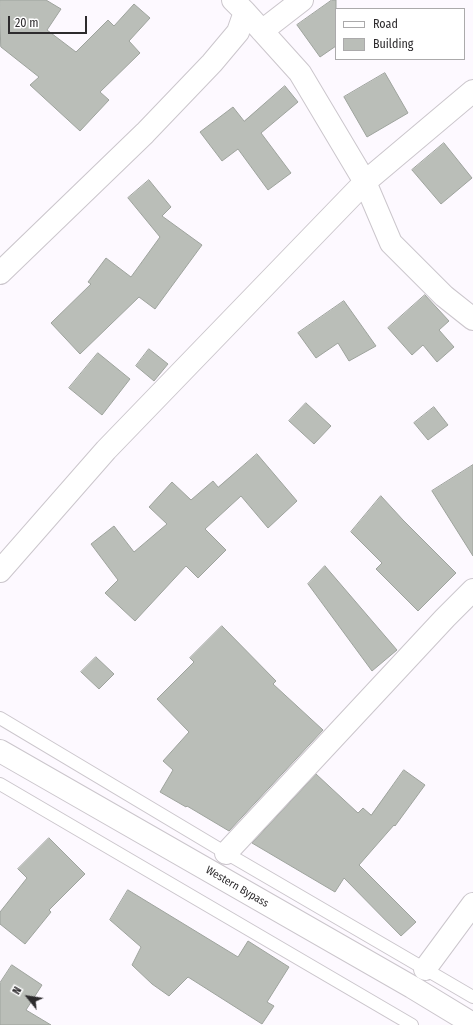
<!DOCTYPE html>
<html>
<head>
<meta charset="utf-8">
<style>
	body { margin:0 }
	#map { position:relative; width:473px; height:1025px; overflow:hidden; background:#fdf9ff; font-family:"Fira Sans Condensed",sans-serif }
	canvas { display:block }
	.legend { position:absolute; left:335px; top:8px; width:130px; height:52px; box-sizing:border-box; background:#fff; border:1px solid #abaaab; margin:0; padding:5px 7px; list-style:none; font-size:12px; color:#2d2b2d }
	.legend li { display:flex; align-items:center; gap:8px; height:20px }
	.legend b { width:20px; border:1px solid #abaaab }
	.north { position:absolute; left:8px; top:977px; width:40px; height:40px; -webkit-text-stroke:3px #fff; paint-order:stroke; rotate:300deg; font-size:11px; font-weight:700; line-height:16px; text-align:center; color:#2d2b2d }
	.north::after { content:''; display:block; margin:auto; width:14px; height:18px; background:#2d2b2d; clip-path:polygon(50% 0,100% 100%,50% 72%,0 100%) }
	.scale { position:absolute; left:8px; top:16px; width:79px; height:18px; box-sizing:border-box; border:2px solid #2d2b2d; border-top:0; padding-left:5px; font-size:12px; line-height:14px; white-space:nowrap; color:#2d2b2d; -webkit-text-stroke:3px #fff; paint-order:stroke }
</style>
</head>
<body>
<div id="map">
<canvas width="473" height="1025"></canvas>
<ul class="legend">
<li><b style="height:5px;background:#fff"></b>Road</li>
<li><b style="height:11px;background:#babeb8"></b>Building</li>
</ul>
<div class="north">N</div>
<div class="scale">20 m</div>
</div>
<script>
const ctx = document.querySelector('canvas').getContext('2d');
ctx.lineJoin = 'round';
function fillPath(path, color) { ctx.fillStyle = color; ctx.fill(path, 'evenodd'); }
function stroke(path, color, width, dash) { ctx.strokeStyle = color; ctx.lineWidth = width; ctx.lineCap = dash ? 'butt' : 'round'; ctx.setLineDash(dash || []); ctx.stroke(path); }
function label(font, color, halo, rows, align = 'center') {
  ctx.font = font + ' "Fira Sans Condensed",sans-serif'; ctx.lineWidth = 4; ctx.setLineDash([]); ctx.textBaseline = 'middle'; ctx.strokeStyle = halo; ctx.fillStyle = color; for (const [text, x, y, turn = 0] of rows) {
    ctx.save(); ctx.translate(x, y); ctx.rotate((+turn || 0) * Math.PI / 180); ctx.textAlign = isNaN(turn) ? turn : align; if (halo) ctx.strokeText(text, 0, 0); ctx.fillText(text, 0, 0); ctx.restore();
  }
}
const building = new Path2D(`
	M0 0H46L61 9 47 30 76 52 108 20 114 26 134 4 150 18 129 41 140 53 100 92 109 100 80 131 30 85 39 77 1 47Z
	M332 0H336V46L320 57 297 25Z
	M385 73 408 113 367 137 344 97Z
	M285 86 298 102 261 133 291 173 268 190 238 149 222 161 200 132 233 107 244 121Z
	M444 143 472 178 441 204 412 170Z
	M149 180 171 207 162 216 202 245 155 309 139 297 80 354 51 323 91 284 88 282 106 258 131 277 160 237 128 198Z
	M425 295 449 321 439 330 454 347 437 362 423 345 412 355 388 328Z
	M344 301 376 346 349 361 338 343 316 358 298 333Z
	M149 349 168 364 154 381 136 366Z
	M98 353 130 379 102 415 69 388Z
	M306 403 331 426 314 444 289 421Z
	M434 407 448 425 428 440 414 423Z
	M257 454 297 501 268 528 241 496 205 529 226 550 198 578 186 566 135 621 105 593 118 580 91 544 114 526 134 552 167 524 149 507 172 482 191 500 213 481 218 487Z
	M473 465V556L432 491Z
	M381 496 403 520 456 573 418 611 376 569 382 563 351 532Z
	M325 566 397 650 372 671 308 584Z
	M222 626 276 681 273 684 323 730 229 831 187 806 186 807 160 792 173 770 163 761 189 732 157 699 194 662 190 658Z
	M96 657 114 674 99 689 81 672Z
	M404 770 425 785 395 826 394 825 359 865 416 922 401 936 344 878 335 892 252 843 316 774 358 813 363 808 371 815Z
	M49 838 85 874 49 910 51 912 25 944 0 924V912L27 878 18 869Z
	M128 890 238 957 248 941 289 967 267 1002 274 1006 262 1024 188 977 169 996 152 984 132 965 141 947 110 920Z
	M12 965 42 985 26 1010 51 1025H0V983Z`);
fillPath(building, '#babeb8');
stroke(building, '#9ea39d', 1);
const service = new Path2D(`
	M0 718 226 853 425 969 473 997
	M0 784 412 1025`);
const minor = new Path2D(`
	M245 12 300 73 365 182 391 243 444 296 473 319
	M262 31 302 0
	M0 273 145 133 212 63 238 32 245 12 233 0
	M0 571 106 450 365 182 473 91
	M226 853 445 618 473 590
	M425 969 473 904`);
const primary = new Path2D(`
	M0 751 412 987 473 1024`);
stroke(service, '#cbc6cc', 14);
stroke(minor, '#cbc6cc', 24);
stroke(primary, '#cbc6cc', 24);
stroke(service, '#fff', 12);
stroke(minor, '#fff', 22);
stroke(primary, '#fff', 22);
label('11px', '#2d2b2d', '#fff', [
	["Western Bypass",237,887,30]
]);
</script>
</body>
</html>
